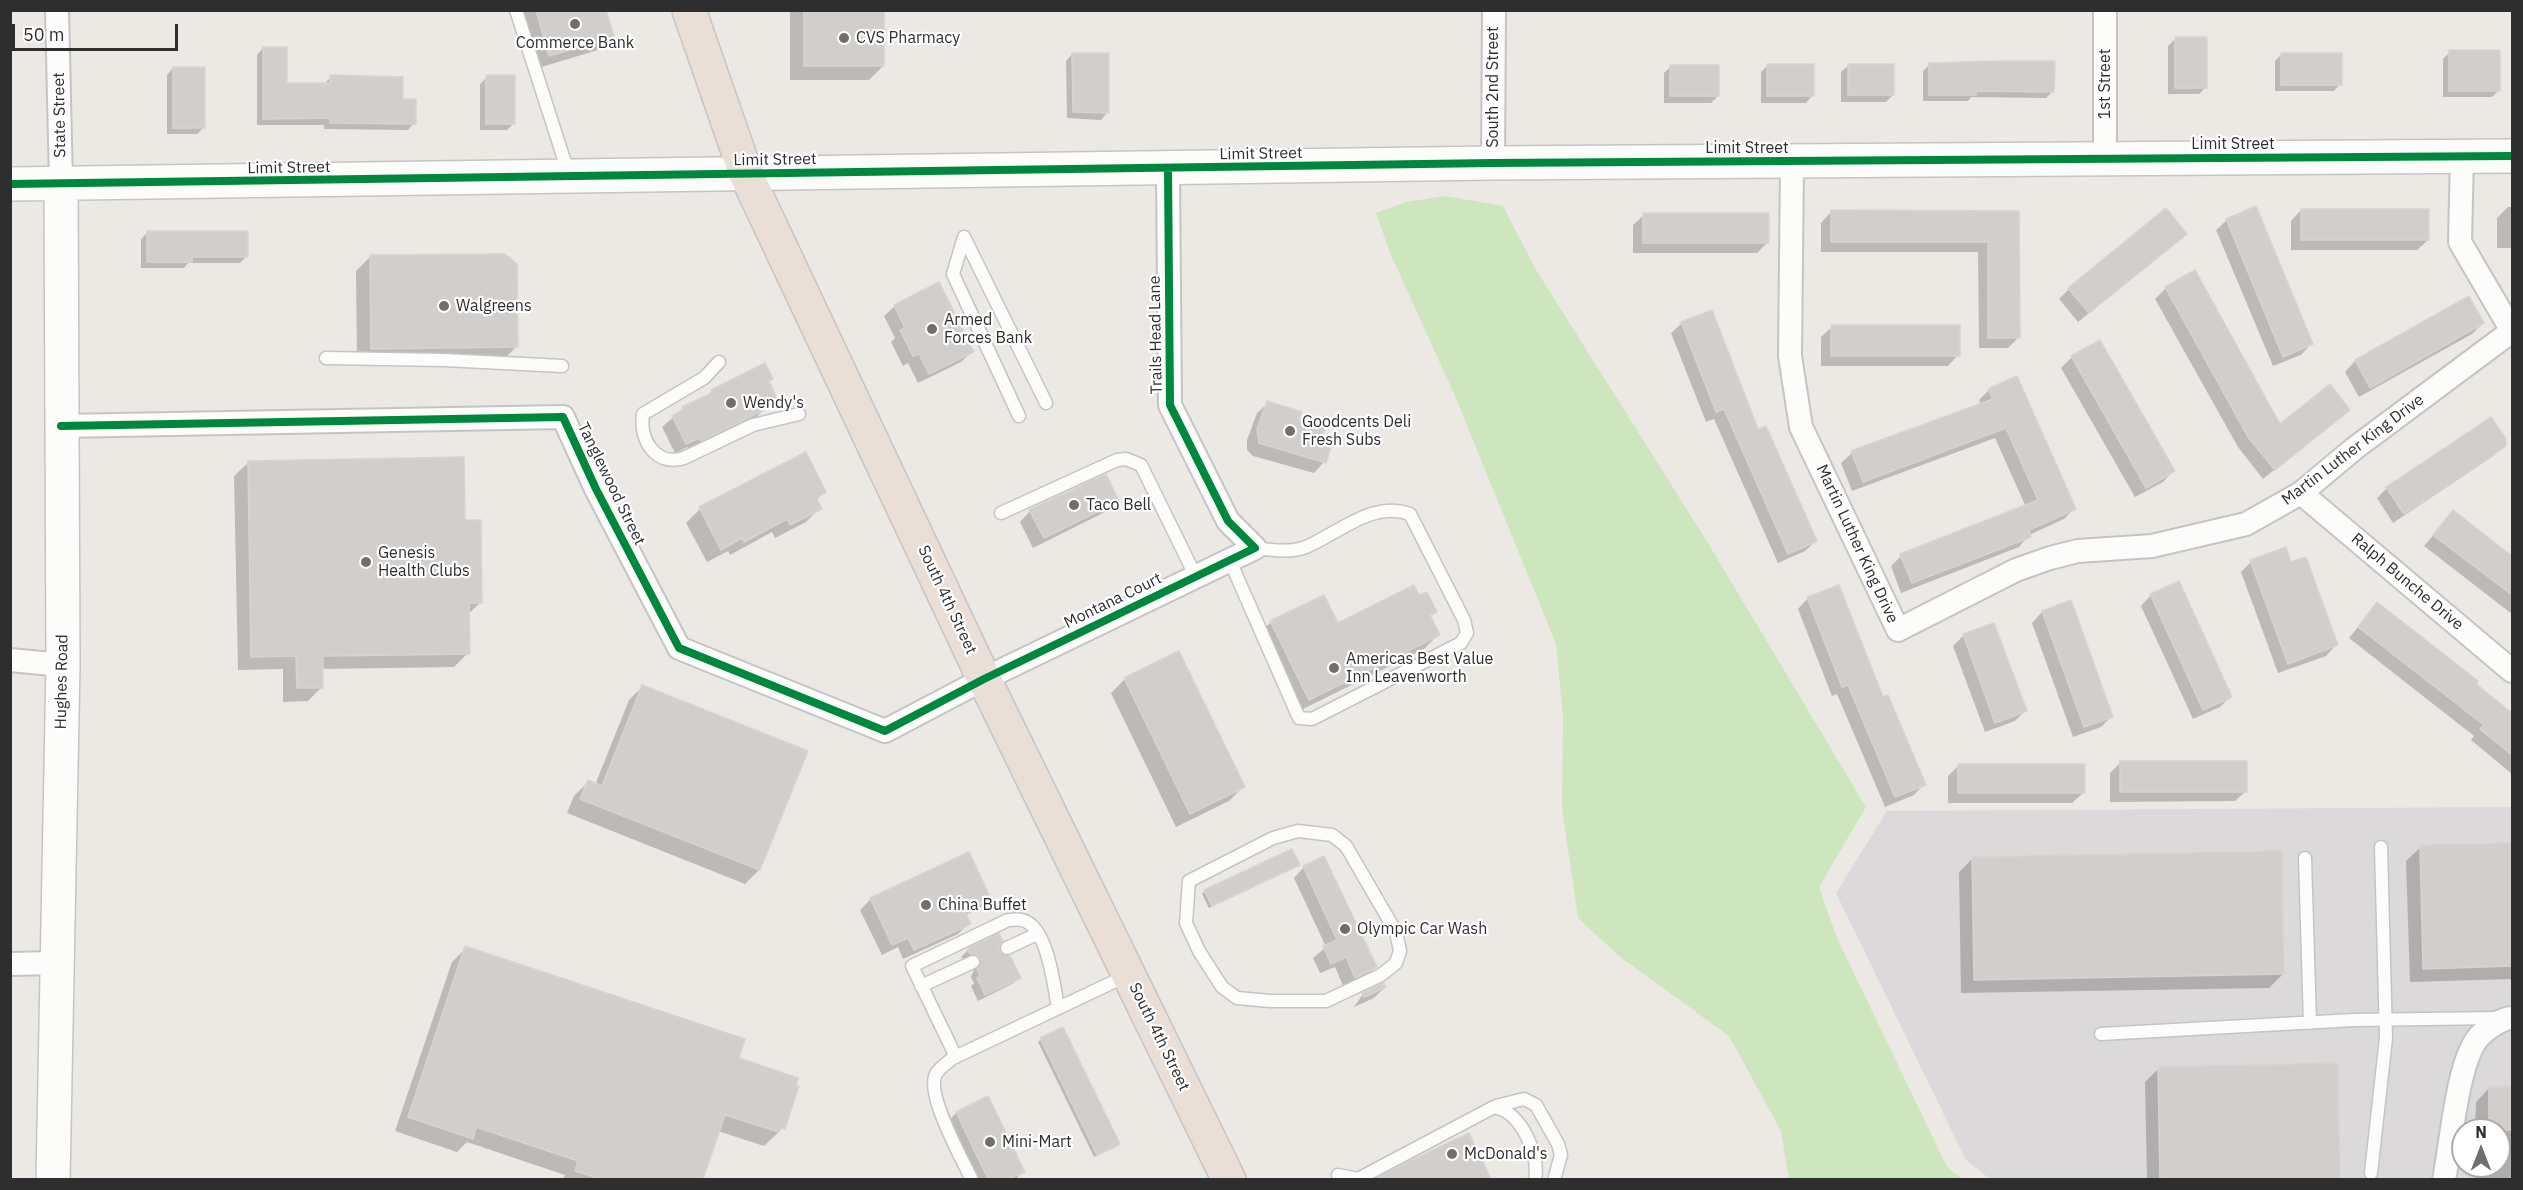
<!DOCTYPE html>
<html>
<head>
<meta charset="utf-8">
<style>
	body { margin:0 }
	#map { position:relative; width:2523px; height:1190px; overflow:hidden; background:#ece8e4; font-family:"IBM Plex Sans",sans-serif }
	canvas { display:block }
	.frame { position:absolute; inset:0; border:12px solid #2e2e2e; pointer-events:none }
	.north { position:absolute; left:2451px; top:1118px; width:60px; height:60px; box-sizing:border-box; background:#fff; border:2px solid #ababab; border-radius:50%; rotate:0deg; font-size:16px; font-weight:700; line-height:24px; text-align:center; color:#2e2e2e }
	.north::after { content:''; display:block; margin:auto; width:21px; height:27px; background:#706f6e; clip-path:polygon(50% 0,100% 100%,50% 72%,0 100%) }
	.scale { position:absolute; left:12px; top:24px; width:166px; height:27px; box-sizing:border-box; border:3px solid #2e2e2e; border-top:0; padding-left:8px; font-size:18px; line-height:21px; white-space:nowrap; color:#2e2e2e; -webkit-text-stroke:4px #fff; paint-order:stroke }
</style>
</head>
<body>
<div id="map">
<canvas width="2523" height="1190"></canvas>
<div class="frame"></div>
<div class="north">N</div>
<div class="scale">50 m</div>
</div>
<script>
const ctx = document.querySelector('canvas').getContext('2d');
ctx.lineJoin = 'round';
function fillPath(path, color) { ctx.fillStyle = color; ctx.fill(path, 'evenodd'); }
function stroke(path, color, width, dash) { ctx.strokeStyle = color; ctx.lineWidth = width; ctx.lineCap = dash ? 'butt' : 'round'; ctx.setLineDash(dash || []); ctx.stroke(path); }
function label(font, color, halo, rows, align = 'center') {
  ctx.font = font + ' "IBM Plex Sans",sans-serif'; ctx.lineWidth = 4.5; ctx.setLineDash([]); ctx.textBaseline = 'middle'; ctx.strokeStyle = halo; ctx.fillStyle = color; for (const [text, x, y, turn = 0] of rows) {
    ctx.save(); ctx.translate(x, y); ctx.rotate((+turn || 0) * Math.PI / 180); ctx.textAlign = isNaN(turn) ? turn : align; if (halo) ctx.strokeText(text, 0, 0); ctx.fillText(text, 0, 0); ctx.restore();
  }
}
fillPath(new Path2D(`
	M2512 807V1179H1990L1966 1160 1836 893 1887 811ZM2463 1130H2499V1166H2463Z`), '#dcd9db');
fillPath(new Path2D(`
	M1445 196 1503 206 1535 268 1706 540 1866 807 1819 887 1837 938 1947 1167 1962 1179H1789L1781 1131 1729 1036 1619 956 1578 918 1562 808 1563 717 1556 644 1455 396 1391 255 1376 213 1406 202Z`), '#cee6be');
fillPath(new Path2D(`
	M518 10H605L612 36 598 50 535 69Z
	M790 10H883V66L869 80H790Z
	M2175 39 2206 87 2199 94H2168V46Z
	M263 48 286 85 324 84 331 77 401 100 414 123 408 130 324 129V125H257V55Z
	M2450 52 2499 90 2492 97H2443V59Z
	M1072 54 1107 113 1101 120 1067 118 1066 61Z
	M2282 54 2340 84 2334 91H2275V61Z
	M1930 64 2053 91 2046 98 1971 97 1968 101H1923V71Z
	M1671 66 1718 96 1711 103H1664V73Z
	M1767 66 1812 96 1806 103H1761V72Z
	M1848 66 1893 95 1886 102H1841V72Z
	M173 68 204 127 197 134H167V75Z
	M487 77 514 123 507 130H480V84Z
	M2508 207H2512V248H2497V218Z
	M2301 210 2428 240 2417 250H2291V221Z
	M1831 212H2017L2018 338 2008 348H1979L1978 252H1821V223Z
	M1644 215 1767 243 1757 253H1633V225Z
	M2227 220 2311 344 2301 355 2273 366 2216 230Z
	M147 233 247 256 240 263H188L184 268H141V239Z
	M2174 244 2078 322 2059 299 2069 289Z
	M370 257 516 347 502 361 357 362 356 271Z
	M2166 288 2279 426 2348 410 2263 479 2238 447 2155 299Z
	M2468 298 2483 323 2472 334 2359 397 2345 372 2355 361Z
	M895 306 972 352 961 362 918 383 908 363 903 366 891 342 895 338 884 316Z
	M1682 323 1757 431 1816 541 1805 551 1778 563 1714 419 1706 422 1671 333Z
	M1832 327 1958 355 1948 366H1821V337Z
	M2099 342 2173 471 2163 482 2135 497 2061 368 2072 357Z
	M771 379 768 382 775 399 752 421 690 450 688 447 675 453 662 427 683 409 704 399 712 391Z
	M1989 390 2074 509 2064 519 2029 535 2019 547 1901 593 1891 566 1901 556 2026 507 1995 438 1852 491 1841 463 1852 453 1981 405 1979 400Z
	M1268 403 1297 420 1318 445 1324 462 1314 473 1253 456 1247 450V440L1257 413Z
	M2504 446 2493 456 2393 523 2377 498 2387 488Z
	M249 462 463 522 481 602 467 615 468 653 454 667 321 669 322 687 308 701 283 702V669L238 670 234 476Z
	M825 491 816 500 820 508 806 522 775 538 772 532 730 555 728 551 707 562 686 523 700 509Z
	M1117 501 1107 511 1033 548 1020 522 1030 511Z
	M2453 512 2512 558V614L2424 546Z
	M2251 562 2290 564 2336 645 2326 656 2278 673 2241 572Z
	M2151 595 2231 696 2220 707 2193 719 2141 606Z
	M1323 597 1337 625 1419 597 1435 611 1429 617 1438 635 1424 649 1295 713 1257 636 1271 622Z
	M1808 598 1882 699 1924 784 1914 795 1885 807 1837 694 1832 696 1798 609Z
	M2070 602 2112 716 2101 727 2073 737 2032 623 2042 612Z
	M2377 604 2512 715V774L2471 740 2474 736 2349 638Z
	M1994 625 2025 711 2015 721 1985 732 1953 646 1963 636Z
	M1125 679 1243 787 1229 801 1176 827 1111 693Z
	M643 686 806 751 759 870 745 884 567 813 574 796 588 782 595 785 629 700Z
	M2120 763 2246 791 2235 801 2110 802V773Z
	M1959 765 2083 793 2072 803H1948V776Z
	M2512 845V979L2410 982 2406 861 2421 847Z
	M1973 858 2283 974 2269 988 1961 993 1959 872Z
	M1298 865 1209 908 1202 894 1205 891Z
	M1304 867 1375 967 1365 978 1344 988 1335 967 1320 973 1313 958 1326 947 1294 878Z
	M871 899H990L979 909 965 915 969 923 958 934 903 959 898 947 882 955 860 910Z
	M997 946 999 953 1019 978 1012 984 978 1001 971 986 974 983 971 977 975 967 961 957 968 950Z
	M466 948 737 1059 783 1128 764 1146 718 1131 702 1180H563L565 1175 467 1142 457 1152 395 1131 452 962Z
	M1385 987 1374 998 1354 1007 1363 994Z
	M1041 1039 1119 1144 1116 1147 1094 1157 1038 1042Z
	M2336 1065 2339 1180H2147L2145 1082 2159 1068Z
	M2490 1087H2512V1180H2475V1166H2499V1130H2475L2476 1102Z
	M987 1098 1023 1171 1015 1180H973L946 1124 956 1113Z
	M1468 1135 1489 1180H1380L1383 1177Z`), '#0003');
const building = new Path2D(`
	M536 10H606L614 37 549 56Z
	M804 10H884V66H804Z
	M2175 37H2207V88H2175Z
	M263 47H287V83H330V75L403 77V99H416V124L330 123V118L263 119Z
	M2449 50H2500V91H2449Z
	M1072 53H1109V113L1073 112Z
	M2281 53H2342V85H2281Z
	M2002 61H2055L2054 92 1976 91V95H1929V63Z
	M1767 64H1814V96H1767Z
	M1848 64H1894V95H1848Z
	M1670 65H1719V96H1670Z
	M173 67H205V128H173Z
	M486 75H515V124H486Z
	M2256 206 2313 344 2283 357 2226 219Z
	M2166 208 2187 234 2089 313 2068 288Z
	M2301 209H2429V240H2301Z
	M1831 210 2019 211 2020 338H1988V242H1831Z
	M1643 213H1769V243H1643Z
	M147 231H248V257H192V262H147Z
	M505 254 517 264 518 347 371 349 370 255Z
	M2195 270 2280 424 2330 384 2350 410 2275 470 2248 437 2165 287Z
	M939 282 974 352 929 374 919 354 913 356 900 330 905 328 894 305Z
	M2469 296 2484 323 2370 388 2355 360Z
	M1712 310 1758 429 1766 426 1817 541 1788 554 1724 409 1716 412 1681 322Z
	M1831 325H1960V356H1831Z
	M2100 340 2175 471 2146 488 2071 356Z
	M765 363 773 379 769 381 777 399 762 406 764 410 701 441 699 438 686 444 672 416 683 410 682 407 712 393 711 390Z
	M2017 376 2076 509 2029 530 2031 537 1912 583 1900 554 2038 500 2006 428 1863 482 1851 451 1993 399 1988 389Z
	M1267 401 1302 412 1299 419 1325 427 1320 444 1331 447 1326 463 1259 443 1257 429Z
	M2491 417 2506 439V446L2404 514 2386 487Z
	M806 452 826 492 816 497 822 509 790 525 787 519 744 542 742 538 721 550 699 507Z
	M464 457 465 520H481L482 603H469L470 654 323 656V688H297L296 656 251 657 248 461Z
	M1106 474 1119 501 1044 538 1029 510Z
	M2453 510 2512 556V595L2433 535Z
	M2286 547 2291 562 2306 557 2338 645 2288 664 2250 560Z
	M2179 581 2232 697 2203 710 2150 594Z
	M1414 585 1419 595 1427 592 1437 612 1430 615 1440 635 1309 700 1270 621 1324 595 1338 623Z
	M1839 585 1883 697 1888 695 1926 785 1895 797 1848 685 1842 687 1807 597Z
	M2071 600 2113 717 2084 727 2042 611Z
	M2377 602 2478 681 2476 684 2512 713V755L2480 729 2484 725 2358 627Z
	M1994 623 2027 711 1995 723 1963 634Z
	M1179 651 1245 787 1190 814 1124 678Z
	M642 685 808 751 760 870 580 799 588 780 602 786Z
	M2120 761H2247V792H2120Z
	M1958 764H2085V793H1958Z
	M2512 843V966L2423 969 2420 845Z
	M1292 849 1300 865 1212 906 1204 890Z
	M2282 851 2284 974 1974 980 1972 857Z
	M969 852 991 899 965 911 971 924 914 950 908 938 892 945 870 898Z
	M1324 856 1377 967 1355 978 1346 957 1331 964 1323 946 1337 940 1303 866Z
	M999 933 1003 941 999 947 1000 952 1010 956 1021 978 985 995 977 978 980 976 977 969 981 959 977 955 970 954 967 949Z
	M465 946 745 1039 739 1058 798 1078 796 1085 799 1086 785 1129 781 1128 779 1132 725 1115 703 1179H601L575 1171 578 1161 476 1127 473 1139 408 1117Z
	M1384 983 1386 987 1364 997 1362 993Z
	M1063 1027 1120 1144 1097 1155 1040 1038Z
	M2338 1063 2340 1179H2160L2158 1067Z
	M2489 1086H2512V1130H2489Z
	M988 1096 1025 1172 1008 1179H988L956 1112Z
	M1469 1133 1491 1179H1375L1406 1163Z`);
fillPath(building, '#d1cecb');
stroke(building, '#d7d4d0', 1.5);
const lane = new Path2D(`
	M516 10 569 175
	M964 237 953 274 1019 416
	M964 237 1046 403
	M326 358 444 360 562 366
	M719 362 704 378 643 414C639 440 656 467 684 458L753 425 799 414
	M1001 513 1117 460 1126 459 1141 465 1196 577
	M1230 561 1299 718 1312 719 1461 643 1467 633 1464 620 1410 514C1373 500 1339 533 1306 547 1291 553 1271 550 1255 548
	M1298 831 1332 835 1346 846 1396 932 1400 951 1396 963 1381 975 1326 1001H1270L1237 998 1222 987 1199 951 1186 923 1189 881 1273 838Z
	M2305 858 2310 1023
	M1007 948 1037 934
	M921 986 973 962
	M2101 1034 2354 1020 2498 1018
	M956 1057 912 966 1008 920C1012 920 1018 919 1022 920 1048 926 1054 987 1058 1008
	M1496 1106 1524 1099 1536 1105 1558 1144 1561 1155 1554 1180
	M2371 1173 2386 1038 2381 847
	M1338 1175 1358 1179 1494 1107C1521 1111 1540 1155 1535 1180
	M972 1180C962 1159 925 1093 936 1074 939 1068 948 1062 953 1058L1128 975`);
const street = new Path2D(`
	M57 10 61 184
	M2462 156 2460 242 2512 331
	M2105 158V10
	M1792 161 1790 356 1801 427 1898 630 2016 570 2050 558 2078 551 2152 546 2246 524 2301 493 2355 448 2512 331
	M1493 163 1494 10
	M61 426 563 417 596 489 679 648 885 731 984 679 1255 548 1228 521 1170 405 1168 170
	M2301 493 2512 671
	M10 660 63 665
	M10 964 57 963
	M2444 1180C2451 1144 2457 1066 2477 1039 2484 1030 2502 1018 2512 1018`);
const secondary = new Path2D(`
	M10 184 1493 163 2512 156
	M53 1180 63 665 61 184`);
const highway = new Path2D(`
	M689 10 746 174 984 679 1229 1180`);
stroke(lane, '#c5c4c5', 15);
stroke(street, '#c5c4c5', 26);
stroke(secondary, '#c5c4c5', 36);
stroke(highway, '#c6c5c4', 36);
stroke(lane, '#fcfcfb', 12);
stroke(street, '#fcfcfb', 22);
stroke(secondary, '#fcfcfb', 33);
stroke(highway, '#eadfd6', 33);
stroke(new Path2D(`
	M10 184 1493 163 2512 156
	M61 426 563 417 596 489 679 648 885 731 984 679 1255 548 1228 521 1170 405 1168 170`), '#00873e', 8);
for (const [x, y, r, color] of [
	[575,24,6,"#706f6e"],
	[844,38,6,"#706f6e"],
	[444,306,6,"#706f6e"],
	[932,329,6,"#706f6e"],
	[731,403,6,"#706f6e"],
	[1290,431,6,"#706f6e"],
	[1074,505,6,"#706f6e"],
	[366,562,6,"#706f6e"],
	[1334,668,6,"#706f6e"],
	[926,905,6,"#706f6e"],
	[1345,929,6,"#706f6e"],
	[990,1142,6,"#706f6e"],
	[1452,1154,6,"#706f6e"]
]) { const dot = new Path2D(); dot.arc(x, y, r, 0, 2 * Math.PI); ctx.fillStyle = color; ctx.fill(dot); stroke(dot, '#fff', 2); }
label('16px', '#2e2e2e', '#fff', [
	["CVS Pharmacy",856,38],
	["Commerce Bank",575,43,"center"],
	["Walgreens",456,306],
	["Armed",944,320],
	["Forces Bank",944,338],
	["Wendy's",743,403],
	["Goodcents Deli",1302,422],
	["Fresh Subs",1302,440],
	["Taco Bell",1086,505],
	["Genesis",378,553],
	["Health Clubs",378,571],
	["Americas Best Value",1346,659],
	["Inn Leavenworth",1346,677],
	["China Buffet",938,905],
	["Olympic Car Wash",1357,929],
	["Mini-Mart",1002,1142],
	["McDonald's",1464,1154]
], 'left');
label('16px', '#2e2e2e', '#fff', [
	["1st Street",2105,84,-90],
	["South 2nd Street",1493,87,-90],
	["State Street",60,115,-91],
	["Limit Street",2233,144],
	["Limit Street",1747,148],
	["Limit Street",1261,154,-1],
	["Limit Street",775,160,-1],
	["Limit Street",289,168,-1],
	["Trails Head Lane",1156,335,-91],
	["Martin Luther King Drive",2353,450,-37],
	["Tanglewood Street",611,484,64],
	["Martin Luther King Drive",1857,544,65],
	["Ralph Bunche Drive",2407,582,40],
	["South 4th Street",947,600,65],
	["Montana Court",1113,601,-26],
	["Hughes Road",62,682,-89],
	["South 4th Street",1159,1037,64]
]);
</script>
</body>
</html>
